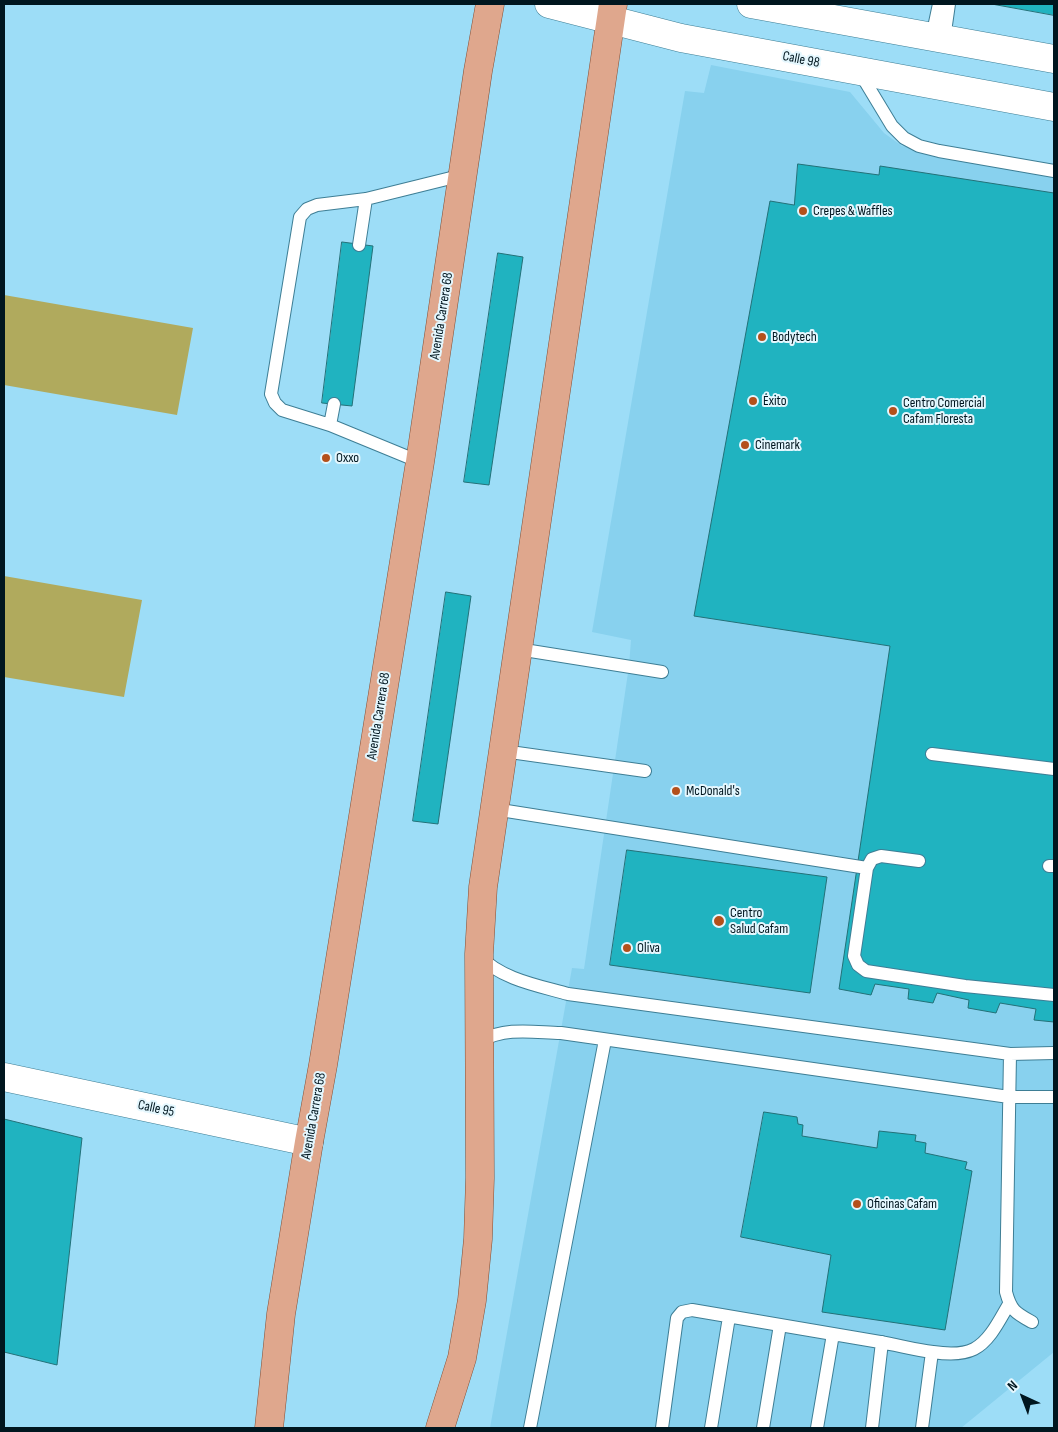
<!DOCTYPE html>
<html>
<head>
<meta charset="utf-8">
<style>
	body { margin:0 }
	#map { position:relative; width:1058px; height:1432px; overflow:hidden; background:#9dddf7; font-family:"Sofia Sans Condensed",sans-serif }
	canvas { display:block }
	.frame { position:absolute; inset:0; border:5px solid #00161f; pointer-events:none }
	.north { position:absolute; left:998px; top:1372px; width:50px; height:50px; -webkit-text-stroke:4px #e4f7fe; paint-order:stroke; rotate:317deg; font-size:14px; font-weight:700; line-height:20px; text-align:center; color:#00161f }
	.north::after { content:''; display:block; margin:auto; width:18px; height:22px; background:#00161f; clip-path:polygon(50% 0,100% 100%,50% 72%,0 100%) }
</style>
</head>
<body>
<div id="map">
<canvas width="1058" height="1432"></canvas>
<div class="frame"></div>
<div class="north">N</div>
</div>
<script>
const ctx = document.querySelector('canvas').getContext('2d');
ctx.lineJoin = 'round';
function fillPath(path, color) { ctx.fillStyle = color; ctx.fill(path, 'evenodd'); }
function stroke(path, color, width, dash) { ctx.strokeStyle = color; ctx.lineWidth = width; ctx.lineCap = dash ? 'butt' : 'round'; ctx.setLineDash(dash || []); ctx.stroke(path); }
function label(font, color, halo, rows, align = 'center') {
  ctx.font = font + ' "Sofia Sans Condensed",sans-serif'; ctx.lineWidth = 4; ctx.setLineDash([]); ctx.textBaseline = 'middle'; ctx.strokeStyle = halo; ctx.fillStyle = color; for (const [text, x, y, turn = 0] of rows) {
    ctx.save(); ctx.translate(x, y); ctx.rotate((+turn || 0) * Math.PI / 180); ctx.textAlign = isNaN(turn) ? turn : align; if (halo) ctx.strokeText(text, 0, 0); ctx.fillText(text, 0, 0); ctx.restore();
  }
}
fillPath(new Path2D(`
	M711 65 850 92 884 133 902 146 926 151 1054 173V1352L961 1428H490L572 968 584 969 629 666 631 640 592 632 685 91 704 93Z`), '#88d1ee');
fillPath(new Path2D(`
	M4 295 193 328 177 415 4 385Z
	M4 576 142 600 124 697 4 677Z`), '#b0aa5d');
const building = new Path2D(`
	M992 4H1054V15Z
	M798 164 879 175 880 166 1054 193V1022L1034 1020 1036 1009 1000 1003 996 1013 968 1008 969 1000 937 993 933 1003 908 999 909 989 875 984 871 995 839 989 890 646 694 616 770 201 794 205Z
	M342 242 373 246 352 406 322 403Z
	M498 253 523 257 489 485 464 482Z
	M446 592 471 596 438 824 413 821Z
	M627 850 827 877 810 993 610 965Z
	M764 1112 797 1117 798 1124 803 1125 802 1136 877 1148 879 1131 916 1135 915 1141 926 1143 925 1153 967 1162 965 1169 972 1171 945 1330 822 1312 831 1255 741 1237Z
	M4 1119 82 1138 57 1365 4 1352Z`);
fillPath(building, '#20b3c0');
stroke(building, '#237178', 1);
const service = new Path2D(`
	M932 37 939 4
	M944 39 949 4
	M860 73 892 126 904 138 919 146 939 151 1054 171
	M359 245 366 199
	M330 425 334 404
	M420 462 330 425 282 410 275 403 271 394 300 217 307 209 317 205 366 199 463 175
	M518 649 662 672
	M503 751 645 771
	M932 754 1054 769
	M494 809 867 868
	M919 861 881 856 872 859 867 868 854 956 858 965 866 971 965 986 1054 995
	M1049 866H1054
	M480 956C500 979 540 986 568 994L1010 1054 1054 1053
	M479 1041C508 1027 530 1032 561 1033L1009 1097H1054
	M1010 1054 1006 1292C1011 1311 1016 1313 1032 1322
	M530 1428 605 1040
	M662 1428 677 1318 682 1312 692 1310C754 1321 817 1331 880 1342 898 1345 915 1350 933 1352 946 1354 962 1355 974 1349 990 1341 1000 1319 1009 1304
	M711 1428 729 1317
	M763 1428 780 1325
	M817 1428 833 1334
	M872 1428 882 1342
	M922 1428 932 1352`);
const tertiary = new Path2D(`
	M549 4 681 38 1054 107
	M751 4 1054 59
	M4 1077 309 1142`);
const primary = new Path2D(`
	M269 1428 281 1314 309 1142 323 1065 420 462 478 71 490 4
	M440 1428 462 1358 472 1300 478 1239 480 1178 479 954 483 887 613 4`);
stroke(service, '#3e7e95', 14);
stroke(tertiary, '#3e7e95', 29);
stroke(primary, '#834e35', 29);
stroke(service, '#fff', 12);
stroke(tertiary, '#fff', 28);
stroke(primary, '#dfa78d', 28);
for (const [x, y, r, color] of [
	[803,211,5,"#b4501b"],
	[762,337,5,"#b4501b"],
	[753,401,5,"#b4501b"],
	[893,411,5,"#b4501b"],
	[745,445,5,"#b4501b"],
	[326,458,5,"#b4501b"],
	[676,791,5,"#b4501b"],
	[719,921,6,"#b4501b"],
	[627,948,5,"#b4501b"],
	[857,1204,5,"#b4501b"]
]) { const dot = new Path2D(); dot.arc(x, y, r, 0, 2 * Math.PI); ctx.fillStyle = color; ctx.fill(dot); stroke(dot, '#e4f7fe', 2); }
label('14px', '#00161f', '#e4f7fe', [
	["Calle 98",801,60,11],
	["Avenida Carrera 68",442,316,-81],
	["Avenida Carrera 68",379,716,-81],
	["Calle 95",156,1109,12],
	["Avenida Carrera 68",314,1116,-80]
]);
label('14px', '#00161f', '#e4f7fe', [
	["Crepes & Waffles",813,211],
	["Bodytech",772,337],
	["Éxito",763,401],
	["Centro Comercial",903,403],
	["Cafam Floresta",903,419],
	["Cinemark",755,445],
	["Oxxo",336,458],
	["McDonald's",686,791],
	["Centro",730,913],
	["Salud Cafam",730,929],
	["Oliva",637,948],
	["Oficinas Cafam",867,1204]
], 'left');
</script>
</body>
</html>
